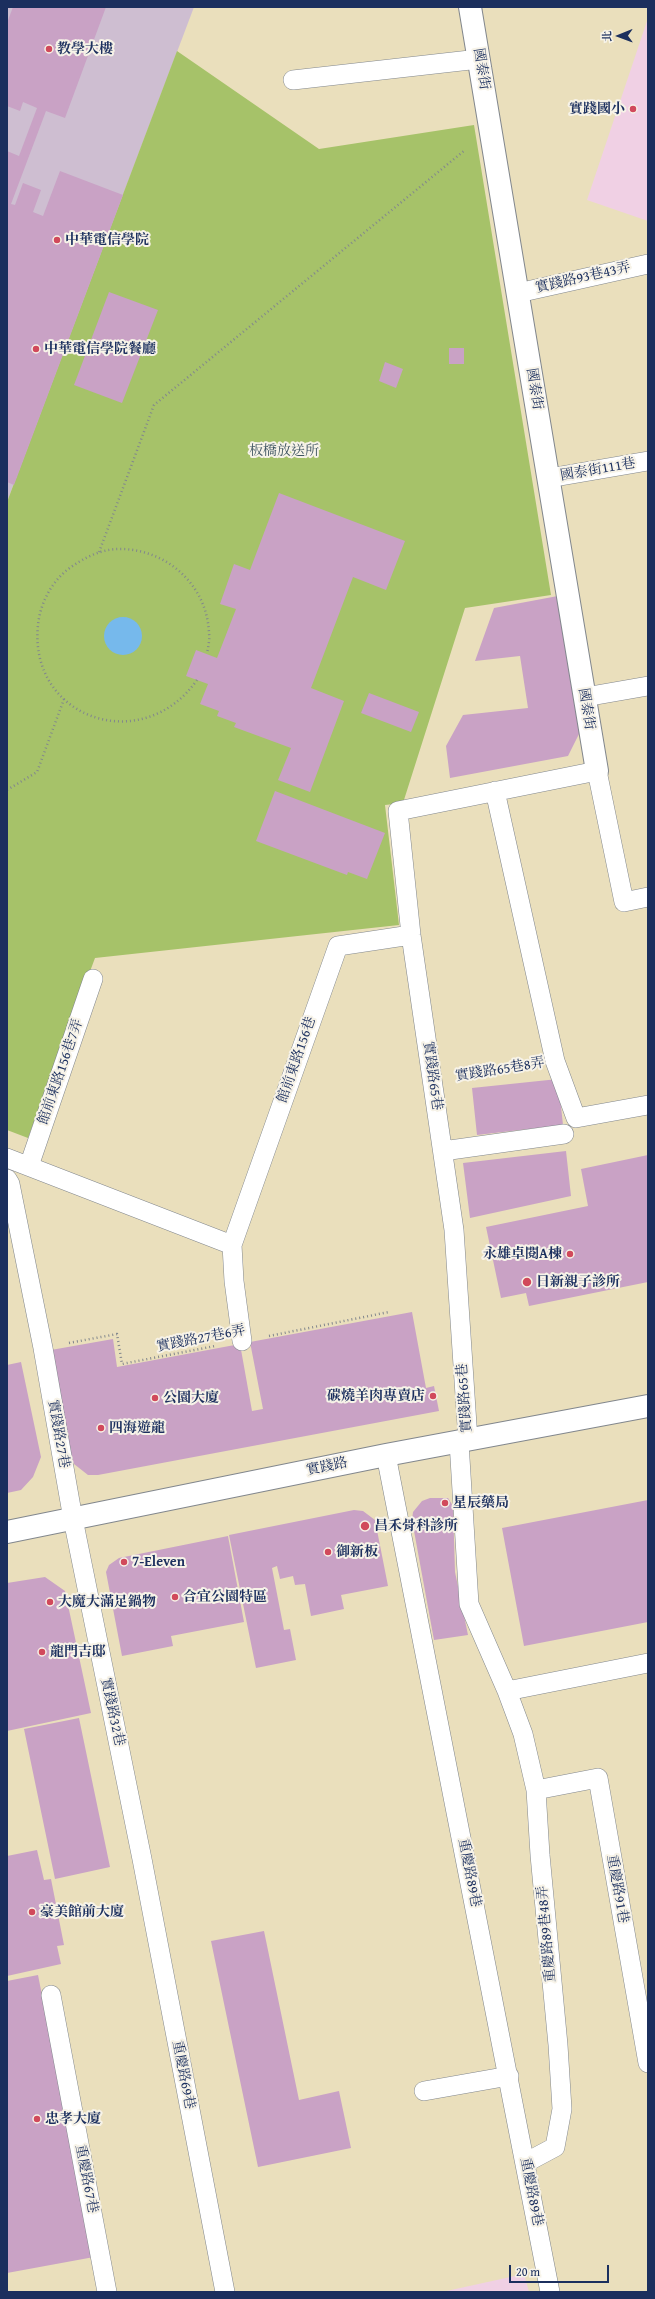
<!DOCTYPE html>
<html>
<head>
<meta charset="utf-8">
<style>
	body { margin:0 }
	#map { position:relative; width:655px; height:2299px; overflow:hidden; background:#eadfbc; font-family:"Gentium Book Plus","Noto Serif TC",serif }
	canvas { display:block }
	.frame { position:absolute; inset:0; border:8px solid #1b2f5e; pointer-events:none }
	.north { position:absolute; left:599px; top:16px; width:40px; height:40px; -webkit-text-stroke:3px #f7f3e8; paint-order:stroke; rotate:269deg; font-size:11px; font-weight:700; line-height:16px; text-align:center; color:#1b2f5e }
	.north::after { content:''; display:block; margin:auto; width:14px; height:18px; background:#1b2f5e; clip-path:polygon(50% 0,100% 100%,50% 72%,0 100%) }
	.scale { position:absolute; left:509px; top:2265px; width:100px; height:18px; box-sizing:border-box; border:2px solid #1b2f5e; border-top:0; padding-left:5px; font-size:12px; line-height:14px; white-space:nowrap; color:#1b2f5e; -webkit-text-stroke:3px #f7f3e8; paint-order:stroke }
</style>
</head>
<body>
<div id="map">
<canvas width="655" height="2299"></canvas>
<div class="frame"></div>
<div class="north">北</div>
<div class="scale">20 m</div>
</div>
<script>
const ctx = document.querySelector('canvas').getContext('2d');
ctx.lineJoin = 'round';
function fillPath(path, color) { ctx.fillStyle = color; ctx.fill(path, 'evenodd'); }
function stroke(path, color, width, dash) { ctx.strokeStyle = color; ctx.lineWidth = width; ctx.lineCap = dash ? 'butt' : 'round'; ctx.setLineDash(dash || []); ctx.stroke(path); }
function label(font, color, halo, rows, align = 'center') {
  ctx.font = font + ' "Gentium Book Plus","Noto Serif TC",serif'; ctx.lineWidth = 4; ctx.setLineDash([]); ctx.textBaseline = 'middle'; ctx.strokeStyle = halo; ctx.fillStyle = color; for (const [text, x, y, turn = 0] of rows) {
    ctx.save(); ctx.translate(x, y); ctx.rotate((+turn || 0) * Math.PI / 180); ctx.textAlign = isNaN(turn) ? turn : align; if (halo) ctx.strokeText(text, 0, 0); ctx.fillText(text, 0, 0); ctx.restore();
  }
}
fillPath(new Path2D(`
	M648 18V221L587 200Z
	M524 2274 529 2292H442Z`), '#f0d0e4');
fillPath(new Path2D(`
	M7 7H194L7 502Z`), '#cebed1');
fillPath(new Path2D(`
	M177 51 319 149 474 125 551 595 465 608 403 803 385 805 399 925 95 958 28 1138 7 1130V502Z`), '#a6c269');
fillPath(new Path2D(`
	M104 636a19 19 0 1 1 38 0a19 19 0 1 1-38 0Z`), '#76b9ec');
fillPath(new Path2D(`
	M13 7H106L65 118 46 111 11 204 15 205 23 183 41 190 33 212 43 216 60 171 123 195 14 485 7 482V151L19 156 37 108 23 102 20 111 7 106V23Z
	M109 292 158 310 122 403 74 385Z
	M449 348H464V364H449Z
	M385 362 403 369 396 388 379 381Z
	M279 493 405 541 386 590 353 577 311 688 344 701 310 792 278 780 291 748 234 727 236 723 217 716 219 711 200 704 208 684 186 676 196 650 217 658 236 609 220 604 234 564 250 570Z
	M563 595 583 726 568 756 450 778 446 746 463 715 528 708 520 656 475 661 494 608Z
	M369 693 419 712 411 732 361 713Z
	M275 791 385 833 367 879 348 872 347 875 256 841Z
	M558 1079 563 1125 477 1135 472 1088Z
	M566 1151 571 1196 470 1218 463 1163Z
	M648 1155V1282L529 1306 526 1293 501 1298 486 1227 588 1206 581 1169Z
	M412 1312 426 1388 434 1386 439 1411 98 1475H88L74 1464 71 1456 51 1350 113 1339 117 1367 240 1344 252 1411 263 1409 250 1342Z
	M21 1362 41 1457 33 1477 21 1490 7 1493V1365Z
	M430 1498H448L453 1506 455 1572 468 1635 434 1640 412 1520 413 1512 422 1501Z
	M648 1500V1622L524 1646 502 1528Z
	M354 1510 363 1511 375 1520 388 1586 341 1595 344 1609 311 1616 305 1584 295 1585 293 1576 280 1579 277 1566 272 1568 284 1630 290 1629 296 1660 256 1668 229 1535 269 1527 273 1546 269 1527Z
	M228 1536 244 1622 171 1636 173 1646 122 1656 106 1572 109 1565 119 1558Z
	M45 1577 65 1591 91 1713 7 1731V1583Z
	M79 1718 110 1867 55 1879 24 1729Z
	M37 1850 44 1880 51 1879 64 1945 57 1946 61 1964 7 1976V1856Z
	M264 1931 299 2100 339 2091 351 2148 258 2167 211 1941Z
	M38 1975 94 2257 7 2273V1981Z`), '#c9a2c5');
const lane = new Path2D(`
	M293 80 479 59
	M518 293 648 264
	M549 478 648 461
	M585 697 648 686
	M495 791 555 1061 576 1118 648 1105
	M443 1151 564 1134
	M7 1158 232 1245 338 946 411 935
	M29 1166 93 979
	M7 1179 10 1184 43 1348 73 1519 142 1859 225 2292
	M232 1245 234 1281 242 1341
	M468 1440 454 1230 411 935 398 811 597 771 624 902 648 897
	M459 1442 469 1604 507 1691 523 1734 536 1790 540 1855 558 2045 562 2109 555 2147 525 2163
	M386 1455 550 2292
	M507 1691 648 1663
	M536 1790 598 1778 648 2063
	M51 1995 107 2292
	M424 2091 509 2076`);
const street = new Path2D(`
	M470 7 597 771`);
const secondary = new Path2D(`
	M7 1532 386 1455 648 1406`);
stroke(lane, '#82878d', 20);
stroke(street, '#82878d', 24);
stroke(secondary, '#82878d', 24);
stroke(new Path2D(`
	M99 552 154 405 465 150
	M197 680C142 758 28 718 38 625 40 604 51 583 67 570 83 558 102 548 123 549 169 551 207 586 209 633 210 640 208 647 207 654
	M7 790 37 772 64 699
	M459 1077 529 1066
	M269 1336 389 1312
	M69 1343 117 1334 122 1364 215 1346`), '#82878d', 2.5, [1, 3]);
stroke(lane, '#fff', 19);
stroke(street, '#fff', 22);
stroke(secondary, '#fff', 22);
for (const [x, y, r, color] of [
	[49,49,4,"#d1495b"],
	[633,109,4,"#d1495b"],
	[57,240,4,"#d1495b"],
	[36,349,4,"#d1495b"],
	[570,1254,4,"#d1495b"],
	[527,1282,5,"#d1495b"],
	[433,1396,4,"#d1495b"],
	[155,1398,4,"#d1495b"],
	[101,1428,4,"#d1495b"],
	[445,1503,4,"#d1495b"],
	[365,1526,5,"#d1495b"],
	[328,1552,4,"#d1495b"],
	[124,1562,4,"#d1495b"],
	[175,1597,4,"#d1495b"],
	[50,1602,4,"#d1495b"],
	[42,1652,4,"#d1495b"],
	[32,1912,4,"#d1495b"],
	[37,2119,4,"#d1495b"]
]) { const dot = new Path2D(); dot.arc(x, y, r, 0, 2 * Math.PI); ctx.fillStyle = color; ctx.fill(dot); stroke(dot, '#f7f3e8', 1.5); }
label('bold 14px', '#1b2f5e', '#f7f3e8', [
	["教學大樓",57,49],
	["實踐國小",625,109,"right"],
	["中華電信學院",65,240],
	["中華電信學院餐廳",44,349],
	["永雄卓閱A棟",562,1254,"right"],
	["日新親子診所",536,1282],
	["碳燒羊肉專賣店",425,1396,"right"],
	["公園大廈",163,1398],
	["四海遊龍",109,1428],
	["星辰藥局",453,1503],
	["昌禾骨科診所",374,1526],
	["御新板",336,1552],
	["7-Eleven",132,1562],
	["合宜公園特區",183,1597],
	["大魔大滿足鍋物",58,1602],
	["龍門吉邸",50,1652],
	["豪美館前大廈",40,1912],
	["忠孝大廈",45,2119]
], 'left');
label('14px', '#1b2f5e', '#f7f3e8', [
	["國泰街",481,69,81],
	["實踐路93巷43弄",583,278,-13],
	["國泰街",534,389,81],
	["國泰街111巷",598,470,-10],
	["國泰街",586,709,81],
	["館前東路156巷",297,1060,-71],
	["實踐路65巷8弄",500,1070,-9],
	["館前東路156巷7弄",61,1072,-71],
	["實踐路65巷",432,1076,82],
	["實踐路27巷6弄",201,1339,-11],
	["實踐路65巷",465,1398,-94],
	["實踐路27巷",58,1434,80],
	["實踐路",327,1467,-12],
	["實踐路32巷",112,1712,78],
	["重慶路89巷",469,1873,79],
	["重慶路91巷",617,1889,80],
	["重慶路89巷48弄",547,1934,-95],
	["重慶路69巷",183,2075,79],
	["重慶路67巷",86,2179,79],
	["重慶路89巷",531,2192,79]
]);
label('14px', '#3e5461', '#f7f3e8', [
	["板橋放送所",284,451]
]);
</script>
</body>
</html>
